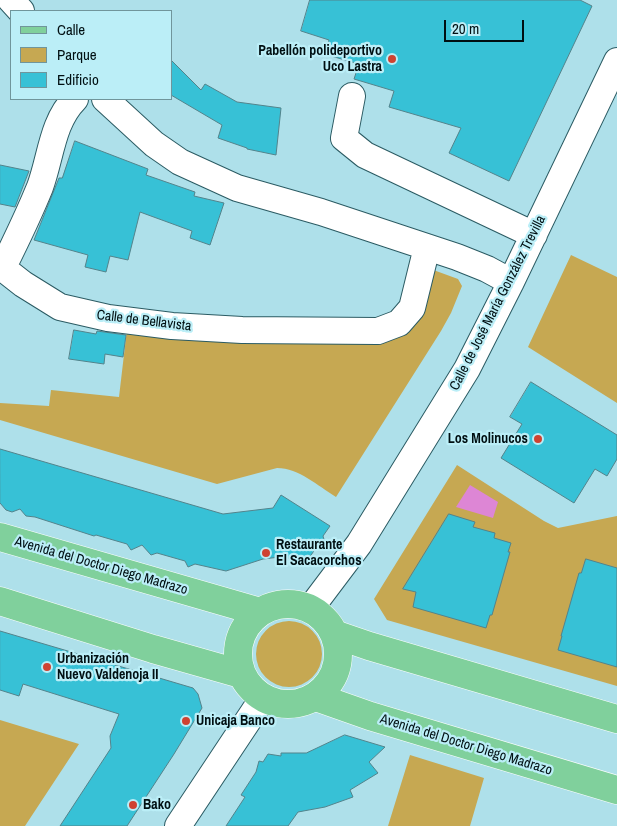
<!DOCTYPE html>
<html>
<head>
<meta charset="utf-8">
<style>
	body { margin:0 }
	#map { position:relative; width:617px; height:826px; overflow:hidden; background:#aee0ea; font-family:"Archivo Narrow",sans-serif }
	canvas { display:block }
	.legend { position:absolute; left:10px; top:10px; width:162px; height:90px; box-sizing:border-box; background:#bbeef7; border:1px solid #70959b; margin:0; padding:6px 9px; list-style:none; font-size:15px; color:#000f12 }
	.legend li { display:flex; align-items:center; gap:10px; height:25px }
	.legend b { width:25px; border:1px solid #70959b }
	.scale { position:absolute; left:444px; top:20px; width:80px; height:22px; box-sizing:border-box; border:2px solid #000f12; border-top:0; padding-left:6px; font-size:15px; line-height:18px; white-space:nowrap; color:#000f12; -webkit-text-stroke:4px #bbeef7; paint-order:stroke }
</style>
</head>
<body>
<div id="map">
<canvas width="617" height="826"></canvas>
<ul class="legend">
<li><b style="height:6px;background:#80d09c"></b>Calle</li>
<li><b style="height:14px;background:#c6a852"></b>Parque</li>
<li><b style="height:14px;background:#37c1d6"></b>Edificio</li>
</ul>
<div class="scale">20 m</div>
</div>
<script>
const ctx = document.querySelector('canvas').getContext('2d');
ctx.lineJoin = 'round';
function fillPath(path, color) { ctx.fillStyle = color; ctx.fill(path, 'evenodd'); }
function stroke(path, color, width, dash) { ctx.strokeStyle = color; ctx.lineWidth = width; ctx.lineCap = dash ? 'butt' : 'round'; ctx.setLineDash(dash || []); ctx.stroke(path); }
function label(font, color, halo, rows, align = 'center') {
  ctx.font = font + ' "Archivo Narrow",sans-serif'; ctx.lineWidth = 4.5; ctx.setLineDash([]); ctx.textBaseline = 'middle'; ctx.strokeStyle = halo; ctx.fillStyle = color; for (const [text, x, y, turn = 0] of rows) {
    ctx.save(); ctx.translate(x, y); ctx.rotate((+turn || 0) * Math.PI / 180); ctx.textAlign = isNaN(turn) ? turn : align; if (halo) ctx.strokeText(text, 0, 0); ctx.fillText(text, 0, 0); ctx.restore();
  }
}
fillPath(new Path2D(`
	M571 255 617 277V403L528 347Z
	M428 268 458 279 462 286 451 313 441 331 336 497C318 486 299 468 277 468L217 484 0 420V403L49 406 51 390 119 397 127 329 369 342Z
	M457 465 544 521 558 528 617 516V686L387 620 374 599Z
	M256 654a33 33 0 1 1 66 0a33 33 0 1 1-66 0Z
	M0 720 79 744 25 826H0Z
	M410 755 484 778 470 826H388Z`), '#c6a852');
fillPath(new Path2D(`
	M470 485 498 502 493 518 456 507Z`), '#dd86d5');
const building = new Path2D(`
	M310 0H580L592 6 509 181 449 153 461 128 389 107 394 91 354 79 359 64 324 54 329 40 301 31Z
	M171 60 201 90 205 84 237 102 281 108 276 155 247 149V148L218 138 222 125 171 95Z
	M75 141 148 169 146 175 195 192 194 196 224 203 210 245 190 238 192 231 140 212 128 260 110 256 106 272 85 267 88 255 34 240 59 178H62Z
	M0 165 29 171 15 207 0 204Z
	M74 330 96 334 97 331 126 335 123 357 105 354 104 364 69 359Z
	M531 382 617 435V459L607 476 595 469 574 503 501 458 522 424 510 417Z
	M0 449 223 514 273 508 281 495 330 526 323 536 325 543 318 545 309 558 302 560 280 557 263 559 226 571 195 564 188 567 185 561 157 553 151 555 142 545 131 550 127 544 96 535 94 536 35 517 26 516 20 509 12 512 6 510 0 503Z
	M449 514 475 522 473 527 495 533 494 538 511 543 508 552H510L492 615H490L486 628 413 607 416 592 403 589Z
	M586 559 617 568V667L558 650 562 636H561L579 573H581Z
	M0 631 193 688 198 694 202 708 174 754 127 826H60L111 748 110 736 119 714 23 684 19 696 0 690Z
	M345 735 385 747 369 762 378 773 350 790 353 797 325 807 298 812 288 826H226L245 797 241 795 256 772 259 761 263 762 268 754 281 756V753H306Z`);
fillPath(building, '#37c1d6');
stroke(building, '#53838b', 1);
const minor = new Path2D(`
	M11 0 21 11
	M352 96 344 138 365 155 534 235
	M105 99 154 144 180 162 237 188 321 212 457 257 487 269 511 282
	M0 266 23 284 60 307 108 318 172 326 242 330 378 331 399 323 412 308 427 247
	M3 267C16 241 29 214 40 187 51 157 52 122 75 99
	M310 609 359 544 467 369 511 282 617 61
	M178 826 263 698`);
const major = new Path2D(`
	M0 537 260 612
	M0 601 153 649 241 674
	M238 654a50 50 0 1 1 100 0a50 50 0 1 1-100 0Z
	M334 634 369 646 617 719
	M316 697 370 716 617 790`);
stroke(minor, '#2b5b63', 28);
stroke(major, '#fff', 29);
stroke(minor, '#fff', 26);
stroke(major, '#80d09c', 28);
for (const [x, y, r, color] of [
	[392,59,5,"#cf4231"],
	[538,439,5,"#cf4231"],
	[266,553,5,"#cf4231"],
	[47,667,5,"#cf4231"],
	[186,721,5,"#cf4231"],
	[133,805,5,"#cf4231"]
]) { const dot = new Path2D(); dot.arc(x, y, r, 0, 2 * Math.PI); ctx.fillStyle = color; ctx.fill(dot); stroke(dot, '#bbeef7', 2); }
label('bold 14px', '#000f12', '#bbeef7', [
	["Pabellón polideportivo",382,51,"right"],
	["Uco Lastra",382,67,"right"],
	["Los Molinucos",528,439,"right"],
	["Restaurante",276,545],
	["El Sacacorchos",276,561],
	["Urbanización",57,659],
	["Nuevo Valdenoja II",57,675],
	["Unicaja Banco",196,721],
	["Bako",143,805]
], 'left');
label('14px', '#000f12', '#bbeef7', [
	["Calle de José María González Trevilla",498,303,-63],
	["Calle de Bellavista",144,321,7],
	["Avenida del Doctor Diego Madrazo",101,566,16],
	["Avenida del Doctor Diego Madrazo",466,745,17]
]);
</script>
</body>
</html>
